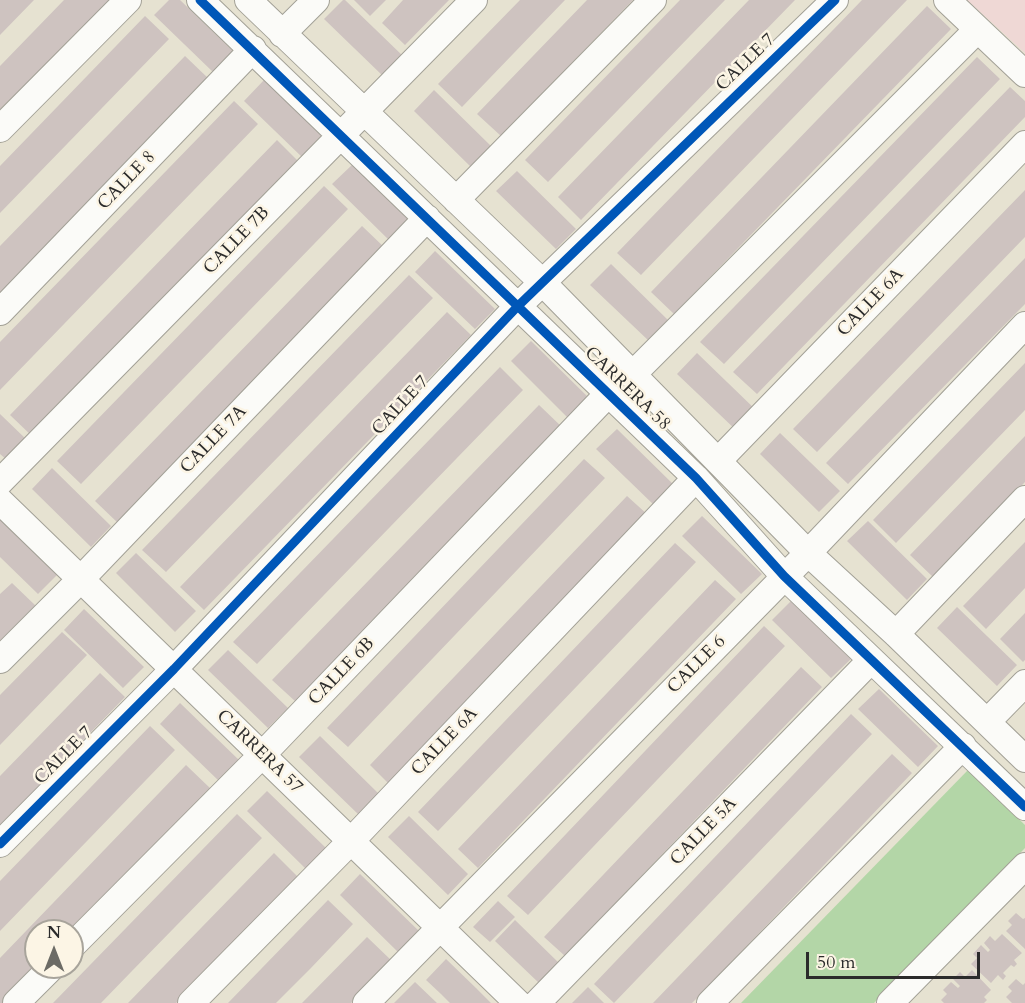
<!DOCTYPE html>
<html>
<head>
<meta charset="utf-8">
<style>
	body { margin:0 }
	#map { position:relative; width:1025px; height:1003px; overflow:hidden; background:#e6e2d1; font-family:Cardo,serif }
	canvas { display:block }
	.north { position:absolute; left:24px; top:919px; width:60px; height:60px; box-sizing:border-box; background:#fcf5e5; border:2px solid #a8a49b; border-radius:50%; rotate:0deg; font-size:16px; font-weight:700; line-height:24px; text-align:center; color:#2b2b2b }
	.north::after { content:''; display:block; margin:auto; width:21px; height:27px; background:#6c6b65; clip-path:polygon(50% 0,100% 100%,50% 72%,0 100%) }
	.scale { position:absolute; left:806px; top:952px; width:174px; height:27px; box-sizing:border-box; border:3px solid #2b2b2b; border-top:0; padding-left:8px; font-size:18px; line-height:21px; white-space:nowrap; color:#2b2b2b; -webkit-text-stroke:4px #fcf5e5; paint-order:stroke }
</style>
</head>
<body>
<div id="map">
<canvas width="1025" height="1003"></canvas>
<div class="north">N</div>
<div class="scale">50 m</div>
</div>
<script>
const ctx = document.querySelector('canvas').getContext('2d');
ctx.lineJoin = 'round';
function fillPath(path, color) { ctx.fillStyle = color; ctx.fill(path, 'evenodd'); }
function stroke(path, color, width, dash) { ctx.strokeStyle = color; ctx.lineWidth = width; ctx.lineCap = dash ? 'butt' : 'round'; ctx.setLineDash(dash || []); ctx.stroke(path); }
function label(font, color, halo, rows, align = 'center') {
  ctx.font = font + ' Cardo,serif'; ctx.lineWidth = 5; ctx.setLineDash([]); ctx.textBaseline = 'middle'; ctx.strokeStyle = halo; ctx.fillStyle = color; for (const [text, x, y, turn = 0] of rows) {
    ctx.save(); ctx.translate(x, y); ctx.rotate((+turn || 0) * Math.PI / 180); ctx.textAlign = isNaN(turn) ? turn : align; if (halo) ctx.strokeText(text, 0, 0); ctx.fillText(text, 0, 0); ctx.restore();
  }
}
fillPath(new Path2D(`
	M967 0H1025V53Z`), '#efd8d5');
fillPath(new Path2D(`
	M968 770 1025 825V848L874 1003H741Z`), '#b3d6a7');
fillPath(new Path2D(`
	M0 0H34L0 35Z
	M64 0H110L0 113V66Z
	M169 0H180L234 52 214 73 154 15Z
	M343 0H345L404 57 384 77 324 19Z
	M354 0H386L370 16Z
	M403 0H449L405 45 382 23Z
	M520 0H565L462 107 438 84Z
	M587 0H633L501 136 477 114Z
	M680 0H725L548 182 525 160Z
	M749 0H795L581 220 558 197Z
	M862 0H907L641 275 617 253Z
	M927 6 951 29 674 314 651 292Z
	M145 16 169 39 0 213V166Z
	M185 56 209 79 0 293V246Z
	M977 57 1000 79 724 364 700 342Z
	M264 80 324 138 304 159 244 101Z
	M1010 87 1025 101V117L757 394 733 372Z
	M434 90 493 148 473 169 414 111Z
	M234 101 258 124 0 390V342Z
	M277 140 300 163 34 438 10 415Z
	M353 164 412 222 392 243 332 184Z
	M517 171 576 229 556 249 496 191Z
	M324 186 348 209 81 484 57 461Z
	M1025 190V237L817 452 793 429Z
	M362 226 385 248 119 524 95 501Z
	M435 251 495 309 475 329 415 272Z
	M1025 258V304L848 484 826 463Z
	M611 264 670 322 650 342 590 285Z
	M409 275 433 298 166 572 142 550Z
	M447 312 471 335 204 610 180 587Z
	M531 341 590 399 570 420 511 361Z
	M697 353 757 411 737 431 677 374Z
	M1025 363V410L896 543 873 520Z
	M500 367 523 390 257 664 233 642Z
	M539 405 563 428 296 702 272 680Z
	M0 414 27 440 7 460 0 454Z
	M617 429 676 487 656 507 596 449Z
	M780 433 840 491 819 512 760 454Z
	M1025 436V482L933 577 910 555Z
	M584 459 605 478 348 747 327 728Z
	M52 468 111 526 91 547 32 489Z
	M627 496 648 515 390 785 370 765Z
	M702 516 762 574 741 594 682 536Z
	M0 517 58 574 38 594 0 557Z
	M868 521 927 579 907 600 847 541Z
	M1025 542V588L986 629 963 606Z
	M675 543 696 562 438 831 418 812Z
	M136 553 196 611 175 632 116 573Z
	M715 580 736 599 478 868 458 849Z
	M12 583 36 606 0 644V594Z
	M792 600 852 658 831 678 772 620Z
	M957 607 1017 665 997 686 937 628Z
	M84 609 144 667 123 688 64 630Z
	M1025 613V660L1023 662 1000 639Z
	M764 626 785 646 528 915 507 896Z
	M62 632 87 655 0 745V695Z
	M228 650 288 708 268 728 208 670Z
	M801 667 822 687 565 956 544 937Z
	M100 673 125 697 0 826V776Z
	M879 689 938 746 918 767 858 709Z
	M180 703 240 761 220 782 160 724Z
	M851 714 872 734 614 1003 594 984Z
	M150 726 175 750 0 931V881Z
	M320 736 379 794 359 815 299 757Z
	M892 754 912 773 698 997 692 1003H653Z
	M186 765 211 789 72 931H36V967L4 1003H0V958Z
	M267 791 326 848 306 869 247 811Z
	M237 814 262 838 131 972 101 1003H53Z
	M409 816 468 874 448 895 388 837Z
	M274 853 299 878 176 1003H128Z
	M360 874 420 932 399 953 340 895Z
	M328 900 353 924 310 969 276 1003H228Z
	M498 901 515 917 490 942 473 927Z
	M1016 913 1023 919 1025 918V949L1006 931 1012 925 1008 921Z
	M515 920 560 964 540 984 495 941Z
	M1002 934 1022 953 1014 960 1017 964 1014 967 1011 965 1003 973 1006 976 1003 980 998 975 991 983 971 964 977 958 973 954 981 945 988 952 990 950 984 943 990 936 995 941Z
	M367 937 392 961 351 1003H302Z
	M446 959 476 988 491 1003H450L441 994 426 980Z
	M972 970 991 990 984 997 987 1000 984 1003H944L941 1000 947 994 943 990 951 982 958 988 960 986 953 979 960 972 965 977Z
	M1016 979 1023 985 1025 983V1003H1012L1006 997 1012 991 1008 987Z
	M415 982 437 1003H394Z
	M588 987 604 1003H572Z`), '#cec3c0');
const minor = new Path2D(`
	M200 0 696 478 784 576 1025 807
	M248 0 543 283 808 553 896 634 1025 759
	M947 0 1025 74
	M282 34 316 0
	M0 129 128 0
	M456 200 653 0
	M0 312 253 49
	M632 375 977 30
	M718 461 1025 144
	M0 482 474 0
	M0 501 518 1003
	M896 634 1025 499
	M0 660 81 579 427 218
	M987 722 1025 683
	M0 844 174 669 518 306 835 0
	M72 946 262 755 608 394
	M16 1003 52 967
	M191 1003 351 841 696 478
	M366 1003 808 553 1025 325
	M537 1003 871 660
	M710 1003 963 746
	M890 1003 1025 866`);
stroke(minor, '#a2a096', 28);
stroke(minor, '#fbfbf8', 26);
stroke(new Path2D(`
	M200 0 696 478 784 576 1025 807
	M0 844 174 669 518 306 835 0`), '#0057b8', 9);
label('18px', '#2b2b2b', '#fcf5e5', [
	["CALLE 7",746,63,-44],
	["CALLE 8",127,181,-46],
	["CALLE 7B",237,241,-46],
	["CALLE 6A",871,303,-46],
	["CARRERA 58",627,389,44],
	["CALLE 7",401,406,-47],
	["CALLE 7A",214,440,-46],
	["CALLE 6",697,665,-45],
	["CALLE 6B",342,672,-46],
	["CALLE 6A",445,742,-46],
	["CARRERA 57",259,752,44],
	["CALLE 7",64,756,-45],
	["CALLE 5A",704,832,-46]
]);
</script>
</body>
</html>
